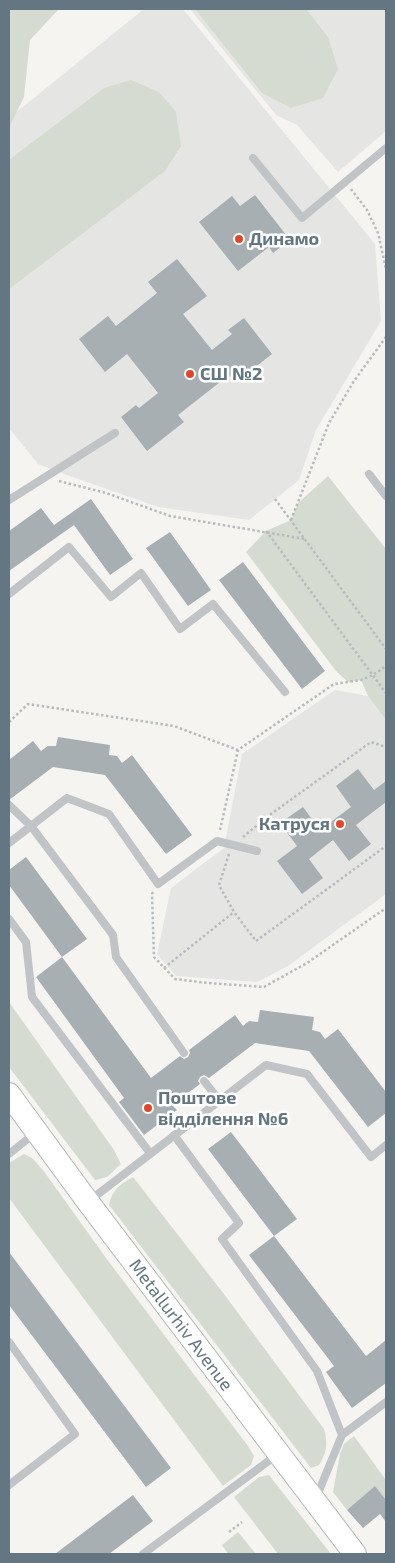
<!DOCTYPE html>
<html>
<head>
<meta charset="utf-8">
<style>
	body { margin:0 }
	#map { position:relative; width:395px; height:1563px; overflow:hidden; background:#f5f4f1; font-family:"Exo 2",sans-serif }
	canvas { display:block }
	.frame { position:absolute; inset:0; border:10px solid #647681; pointer-events:none }
</style>
</head>
<body>
<div id="map">
<canvas width="395" height="1563"></canvas>
<div class="frame"></div>
</div>
<script>
const ctx = document.querySelector('canvas').getContext('2d');
ctx.lineJoin = 'round';
function fillPath(path, color) { ctx.fillStyle = color; ctx.fill(path, 'evenodd'); }
function stroke(path, color, width, dash) { ctx.strokeStyle = color; ctx.lineWidth = width; ctx.lineCap = dash ? 'butt' : 'round'; ctx.setLineDash(dash || []); ctx.stroke(path); }
function label(font, color, halo, rows, align = 'center') {
  ctx.font = font + ' "Exo 2",sans-serif'; ctx.lineWidth = 5; ctx.setLineDash([]); ctx.textBaseline = 'middle'; ctx.strokeStyle = halo; ctx.fillStyle = color; for (const [text, x, y, turn = 0] of rows) {
    ctx.save(); ctx.translate(x, y); ctx.rotate((+turn || 0) * Math.PI / 180); ctx.textAlign = isNaN(turn) ? turn : align; if (halo) ctx.strokeText(text, 0, 0); ctx.fillText(text, 0, 0); ctx.restore();
  }
}
fillPath(new Path2D(`
	M144 9H183L375 244 381 321 316 430 299 480 249 520 158 507 64 474 38 464 9 428V118Z
	M190 9H386V131L338 172 297 125 276 115Z
	M335 690 368 696 386 720V894L288 966 257 982 176 976 157 954 171 888 224 848 242 754Z`), '#e5e6e4');
fillPath(new Path2D(`
	M9 9H59L30 40 24 97 9 128Z
	M195 9H306L328 37 338 69 323 98 291 108 262 93Z
	M131 80 159 92 176 112 181 146 165 171 9 289V160L104 88Z
	M328 476 386 549V720L368 696 361 680 348 682 336 671 246 552 266 531 291 520 298 503Z
	M9 1002 114 1150 121 1164 107 1177 95 1180 9 1067Z
	M24 1154 32 1158 43 1170 106 1258 248 1446 254 1456 251 1465 223 1486 9 1198V1163Z
	M133 1177 227 1298 324 1429C328 1443 327 1453 319 1465L311 1468 109 1205C113 1189 119 1185 133 1177Z
	M354 1436 386 1480V1500L375 1487 347 1510 333 1492 340 1454 344 1444Z
	M269 1475 276 1484 331 1554H278L234 1497 259 1477Z
	M238 1532 256 1554H228L222 1545Z`), '#d6dbd2');
fillPath(new Path2D(`
	M255 195 290 240 273 253 269 247 238 271 199 222 232 196 240 206Z
	M177 259 207 296 183 314 212 350 232 334 228 330 244 318 272 354 235 383 229 375 178 415 184 422 147 451 121 417 136 405 139 408 158 393 127 354 105 372 79 339 108 316 116 326 157 293 148 282Z
	M91 499 133 559 110 575 74 525 9 571V531L41 508 54 525Z
	M170 532 211 590 188 606 146 548Z
	M243 562 325 671 302 689 219 580Z
	M58 737 110 745 109 755 117 756 122 763 132 755 192 835 166 854 105 775 53 767 9 800V760L33 741 41 751 48 746H56Z
	M358 769 374 790 386 781V802L356 825 371 844 349 861 333 840 309 859 323 878 302 894 277 861 297 846 280 823 303 807 320 830 351 807 336 786Z
	M26 857 87 939 62 957 9 885V870Z
	M62 957 151 1078 180 1056 184 1059 188 1057 190 1053 189 1050 235 1015 243 1026 249 1021 258 1022 260 1010 314 1017 312 1030 320 1032 325 1039 338 1029 386 1092V1113L368 1127 309 1051 255 1043 209 1078 204 1075 200 1077 198 1081 200 1084 172 1105 177 1110 144 1135 119 1102 124 1098 36 977Z
	M231 1132 297 1219 274 1236 208 1149Z
	M274 1236 366 1356 386 1340V1383L352 1408 326 1372 334 1366 249 1255Z
	M9 1252 171 1468 146 1487 9 1305Z
	M375 1486 386 1500V1522L380 1514 363 1528 347 1510Z
	M133 1495 153 1521 109 1554H55Z`), '#a7afb3');
const secondary = new Path2D(`
	M9 1094 88 1202 355 1554`);
stroke(secondary, '#b0b6ba', 24);
stroke(new Path2D(`
	M351 189 367 210 378 233 386 269
	M59 481 106 493 170 516 305 539
	M275 499 386 649
	M291 520 329 423 354 381 386 337
	M266 531 386 693
	M9 722 28 704 174 726 238 750
	M220 830 238 750 334 684 361 680 373 675 386 666
	M243 837 271 814 371 742 386 747
	M229 854 219 885 234 912 256 941 386 846
	M153 892 152 894 154 957 175 979 208 983 264 987 307 963 386 908
	M164 968 234 912
	M229 1532 242 1522`), '#b8bbbd', 2.5, [2.5, 2.5]);
stroke(new Path2D(`
	M253 158 302 218 386 148
	M369 474 386 496
	M9 500 115 433
	M9 594 69 547 111 597 141 573 180 629 213 604 285 692
	M9 805 31 826 113 935 116 957 184 1053
	M9 843 67 798 109 814 158 884 217 841 257 851
	M9 919 26 942 32 997 150 1153
	M204 1081 220 1101
	M174 1135 239 1223 222 1239 317 1371 342 1435
	M9 1154 35 1133
	M89 1201 266 1065 307 1074 371 1157 386 1145
	M9 1342 75 1434 9 1485
	M316 1498 342 1435 386 1402
	M143 1554 278 1454`), '#c0c4c7', 8);
stroke(secondary, '#fff', 22);
for (const [x, y, r, color] of [
	[239,239,5,"#dd4928"],
	[190,374,5,"#dd4928"],
	[340,824,5,"#dd4928"],
	[148,1108,5,"#dd4928"]
]) { const dot = new Path2D(); dot.arc(x, y, r, 0, 2 * Math.PI); ctx.fillStyle = color; ctx.fill(dot); stroke(dot, '#fff', 2); }
label('bold 18px', '#647681', '#fff', [
	["Динамо",249,239],
	["СШ №2",200,374],
	["Катруся",330,824,"right"],
	["Поштове",158,1098],
	["відділення №6",158,1119]
], 'left');
label('18px', '#647681', '#fff', [
	["Metallurhiv Avenue",181,1325,53]
]);
</script>
</body>
</html>
